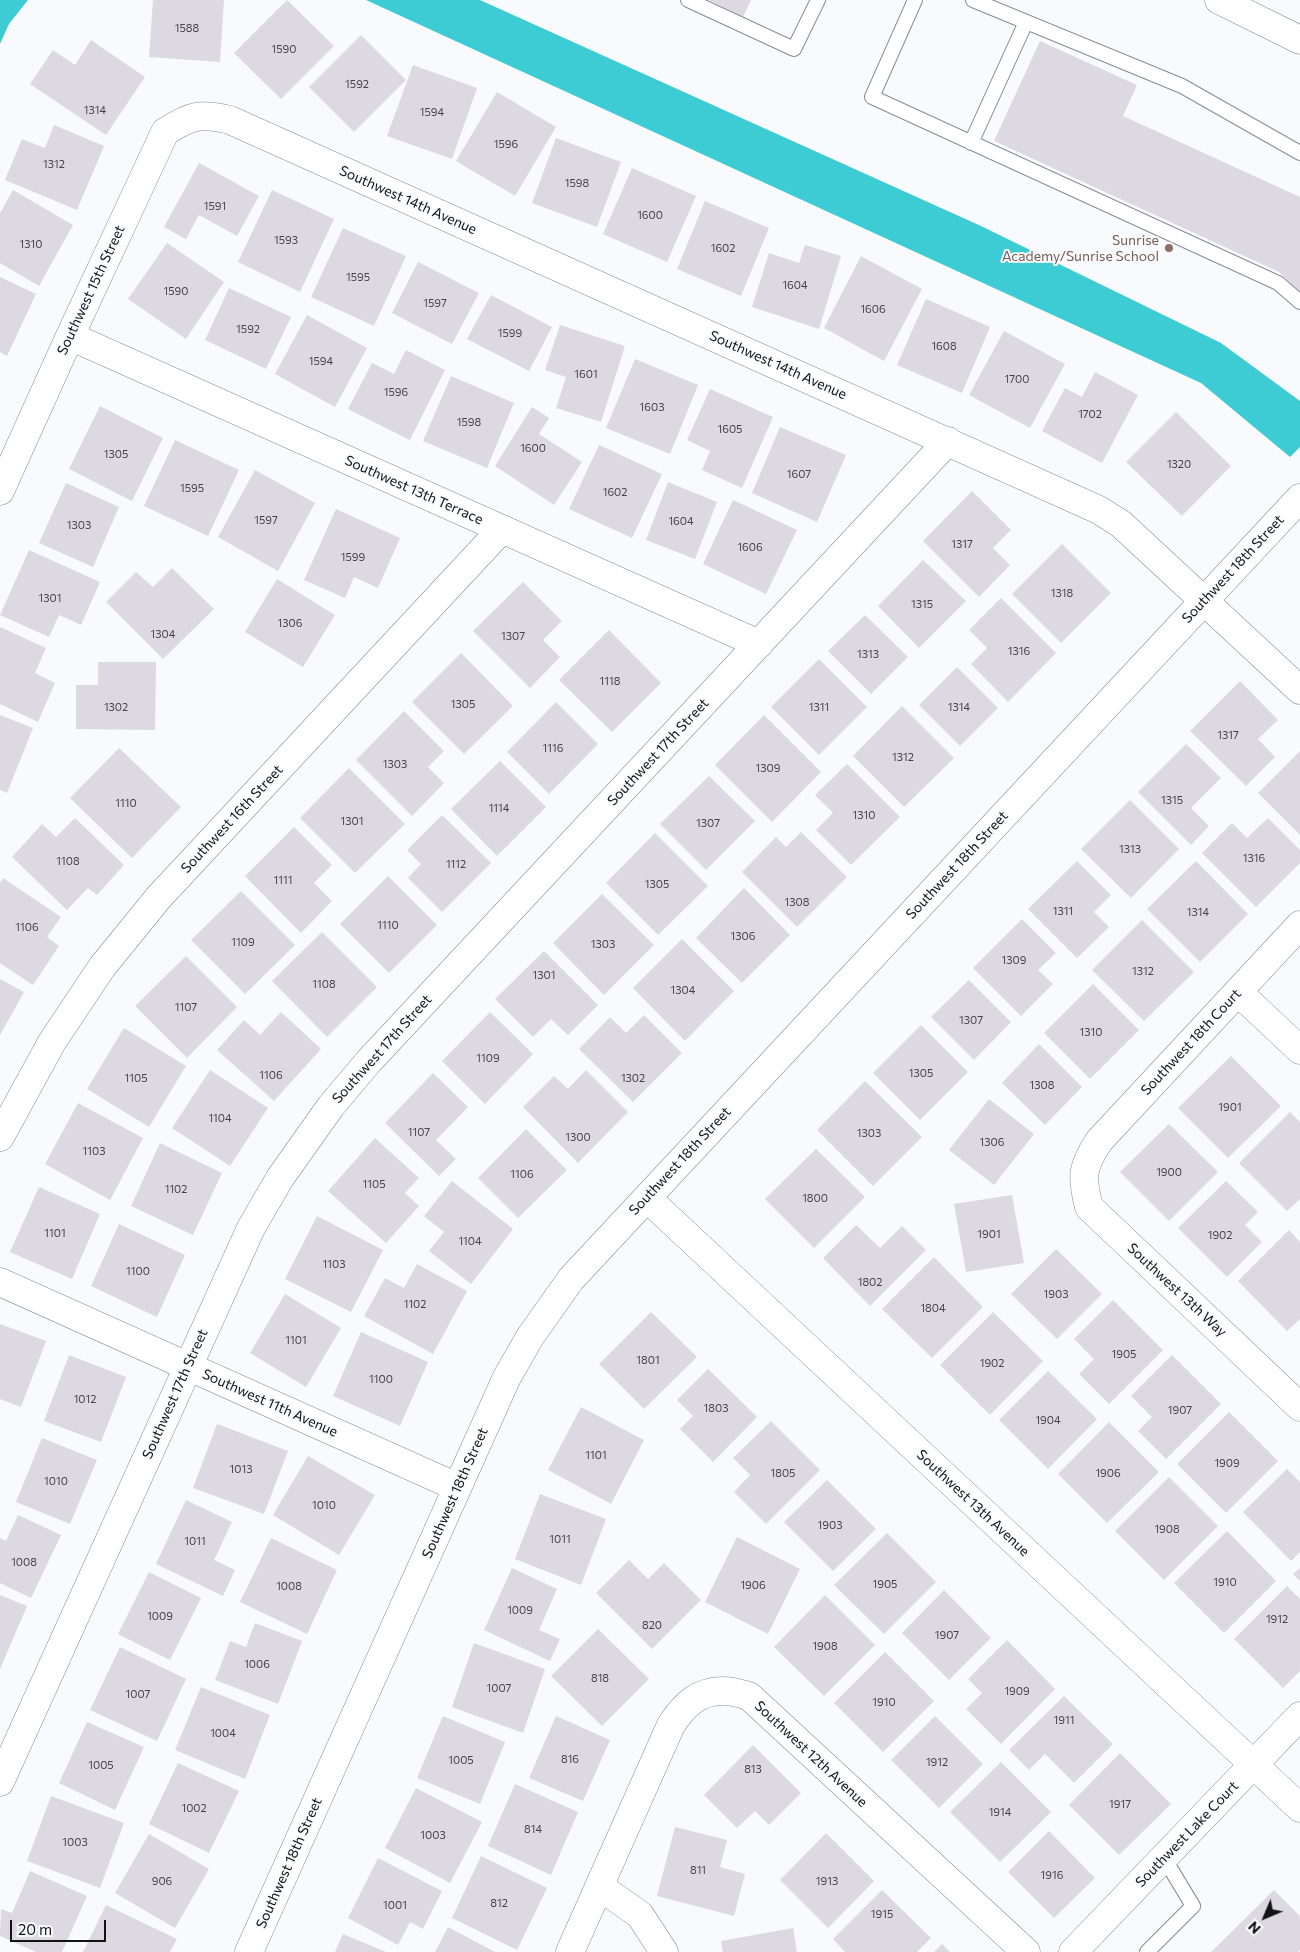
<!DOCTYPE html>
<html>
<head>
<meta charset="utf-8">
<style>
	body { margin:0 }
	#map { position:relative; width:1300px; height:1952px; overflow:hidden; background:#f8fafe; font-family:Commissioner,sans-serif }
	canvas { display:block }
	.north { position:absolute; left:1240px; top:1892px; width:50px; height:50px; -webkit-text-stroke:4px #f8fafe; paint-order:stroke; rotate:225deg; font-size:14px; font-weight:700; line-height:20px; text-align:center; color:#121315 }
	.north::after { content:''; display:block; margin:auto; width:18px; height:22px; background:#121315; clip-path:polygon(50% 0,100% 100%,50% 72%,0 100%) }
	.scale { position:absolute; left:10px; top:1920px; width:96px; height:22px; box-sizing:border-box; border:2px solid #121315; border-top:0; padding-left:6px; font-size:15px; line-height:18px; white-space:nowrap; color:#121315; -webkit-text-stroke:4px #f8fafe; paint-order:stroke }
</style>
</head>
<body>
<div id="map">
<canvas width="1300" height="1952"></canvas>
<div class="north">N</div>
<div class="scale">20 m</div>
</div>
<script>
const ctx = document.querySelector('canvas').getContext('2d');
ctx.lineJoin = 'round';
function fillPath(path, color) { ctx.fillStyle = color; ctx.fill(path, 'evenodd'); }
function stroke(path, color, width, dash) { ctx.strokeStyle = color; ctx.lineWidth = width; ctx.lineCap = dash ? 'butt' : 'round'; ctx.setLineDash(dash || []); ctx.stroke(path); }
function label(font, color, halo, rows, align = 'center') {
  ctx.font = font + ' Commissioner,sans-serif'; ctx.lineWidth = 4; ctx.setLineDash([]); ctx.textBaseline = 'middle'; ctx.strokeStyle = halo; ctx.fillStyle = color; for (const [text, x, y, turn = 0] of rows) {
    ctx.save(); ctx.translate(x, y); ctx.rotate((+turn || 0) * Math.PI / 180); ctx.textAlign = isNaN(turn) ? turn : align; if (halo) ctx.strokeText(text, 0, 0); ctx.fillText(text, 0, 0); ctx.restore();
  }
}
fillPath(new Path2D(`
	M0 0H28L9 24 0 44Z
	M366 0H480L981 226 1221 343 1300 401V447L1290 457 1201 383Z`), '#3eccd4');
fillPath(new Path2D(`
	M153 0H224L220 62 149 57Z
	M287 0 334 46 281 99 234 53Z
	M708 0H751L743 17Z
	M361 35 406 80 354 132 309 87Z
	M91 40 145 77 106 135 30 84 53 50 75 65Z
	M1040 41 1137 85 1123 116 1300 197V293L1279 272 994 141Z
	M413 65 477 88 452 159 387 136Z
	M497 92 556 127 515 196 456 161Z
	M54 125 104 146 77 210 5 180 22 139 45 148Z
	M556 138 621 162 597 227 532 203Z
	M199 163 259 196 237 236 199 215 186 239 164 227Z
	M632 168 696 196 667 262 603 234Z
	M13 190 73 225 39 286 0 263V213Z
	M272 190 334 219 300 292 238 262Z
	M705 201 769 228 741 296 677 269Z
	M343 228 406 256 374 326 311 297Z
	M167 243 224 282 186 339 128 299Z
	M805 245 841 256 819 329 752 307 769 253 799 263Z
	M861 256 922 289 884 361 824 328Z
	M418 262 479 293 452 344 392 313Z
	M0 277 36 294 7 356 0 352Z
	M229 288 291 317 266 369 205 340Z
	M491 295 552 327 529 371 467 339Z
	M926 299 990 327 962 393 897 365Z
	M307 315 367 348 335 407 275 374Z
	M560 325 625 346 601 422 556 408 566 377 545 370Z
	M1004 331 1065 364 1030 428 969 395Z
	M406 350 445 370 410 440 348 409 372 363 394 374Z
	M635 359 698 385 670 454 606 428Z
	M1095 372 1138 395 1102 463 1042 431 1065 388 1082 397Z
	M451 376 514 403 487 468 423 441Z
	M710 389 773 417 742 488 702 470 710 451 687 440Z
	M100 406 163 438 132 501 69 469Z
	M532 407 549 418 539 434 582 462 554 505 495 466Z
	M1176 412 1231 466 1182 516 1126 462Z
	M780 427 846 455 817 522 752 493Z
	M175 440 239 470 208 536 144 506Z
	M599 445 662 474 632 538 569 509Z
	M255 470 315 503 278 571 218 537Z
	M668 482 717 502 695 559 646 540Z
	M66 483 119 507 93 567 39 543Z
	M972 491 1011 530 993 548 1010 565 979 597 923 541Z
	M733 500 797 530 766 594 703 564Z
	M336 509 400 538 378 588 354 577 345 598 304 580Z
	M1062 544 1111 593 1061 643 1012 594Z
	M29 550 100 582 81 625 59 615 49 637 0 615Z
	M923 560 966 601 919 648 878 606Z
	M172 568 214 609 163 659 106 602 136 572 153 587Z
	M277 579 335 615 303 667 245 632Z
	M523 582 562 621 543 640 560 657 530 688 473 631Z
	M1001 598 1056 653 1008 702 971 664 987 648 969 630Z
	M865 615 908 657 871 694 828 651Z
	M0 627 46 648 35 673 55 683 38 722 0 704Z
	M609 630 661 683 612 732 559 680Z
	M461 653 513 706 464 754 412 702Z
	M819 659 867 707 819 755 771 707Z
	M98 662H156L155 730 76 729V685H98Z
	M957 667 998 708 960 746 919 705Z
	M1240 681 1278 720 1258 739 1275 757 1246 786 1190 731Z
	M556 702 598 744 549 794 507 752Z
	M902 706 954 758 904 807 853 756Z
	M404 711 444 751 428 767 444 783 412 816 356 760Z
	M0 715 33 728 7 793 0 790Z
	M764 715 821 772 772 822 715 765Z
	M1186 744 1221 778 1191 808 1209 826 1191 845 1138 792Z
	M119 748 181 807 132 858 70 798Z
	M1300 751V835L1258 793Z
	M500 761 546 807 497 856 451 809Z
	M847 764 900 817 851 865 816 830 833 813 815 795Z
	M349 768 405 824 355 873 300 818Z
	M709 776 755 821 706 870 660 824Z
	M1130 800 1179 849 1131 898 1081 849Z
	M442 815 491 863 442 912 408 878 421 864 407 850Z
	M75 818 124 865 97 895 88 888 67 910 12 857 42 824 56 837Z
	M1268 818 1300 850V863L1256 907 1202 853 1232 823 1247 838Z
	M294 827 332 865 314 883 332 901 301 933 245 876Z
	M801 832 847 877 797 927 742 872 776 837 786 847Z
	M655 833 708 886 658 935 606 883Z
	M1077 861 1111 895 1094 912 1109 927 1077 958 1028 909Z
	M1196 861 1248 914 1200 962 1147 909Z
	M388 876 437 925 389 973 340 924Z
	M3 878 61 917 47 937 59 946 33 985 0 963V883Z
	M744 888 790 935 742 983 696 938Z
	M241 891 295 945 245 994 191 940Z
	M602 894 654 945 604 995 553 943Z
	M1022 919 1056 953 1038 970 1053 984 1021 1016 973 968Z
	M1142 920 1194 972 1144 1021 1092 970Z
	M322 932 377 987 327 1037 272 981Z
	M682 939 734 991 685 1041 633 988Z
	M544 951 598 1005 568 1035 551 1019 533 1037 495 999Z
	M186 956 237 1007 187 1058 135 1006Z
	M0 979 24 992 0 1035Z
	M969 980 1011 1022 974 1060 931 1017Z
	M1093 984 1139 1030 1090 1079 1044 1033Z
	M281 1012 321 1049 274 1101 217 1050 244 1020 260 1035Z
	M490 1012 533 1054 485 1104 442 1061Z
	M644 1015 682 1053 633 1102 579 1049 610 1017 626 1033Z
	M921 1025 968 1072 920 1120 873 1073Z
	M124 1028 186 1066 149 1127 87 1089Z
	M1039 1044 1082 1087 1045 1125 1002 1083Z
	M1231 1056 1281 1106 1228 1158 1178 1108Z
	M210 1070 268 1108 230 1166 172 1128Z
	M586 1070 628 1112 578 1163 523 1107 554 1076 568 1089Z
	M433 1073 468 1107 436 1140 456 1159 439 1176 385 1123Z
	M865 1081 922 1137 873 1186 817 1130Z
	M989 1099 1034 1134 994 1185 949 1150Z
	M78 1103 143 1138 110 1200 45 1164Z
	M1290 1112 1300 1122V1199L1287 1211 1239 1163Z
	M1169 1124 1218 1172 1169 1221 1120 1172Z
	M526 1129 567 1170 518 1218 478 1178Z
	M375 1138 419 1178 405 1193 419 1206 386 1243 328 1191Z
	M160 1143 222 1173 193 1235 131 1206Z
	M816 1149 865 1197 814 1248 765 1199Z
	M452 1181 513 1229 471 1284 429 1251 444 1232 424 1216Z
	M1226 1181 1258 1212 1245 1225 1262 1242 1227 1277 1178 1228Z
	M39 1187 100 1214 72 1279 10 1252Z
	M1012 1195 1024 1263 966 1272 954 1204Z
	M317 1216 383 1250 351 1312 285 1279Z
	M119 1224 185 1255 157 1317 91 1286Z
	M856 1225 880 1248 902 1226 926 1250 870 1306 823 1258Z
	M1289 1230 1300 1242V1319L1287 1331 1238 1281Z
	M1056 1249 1102 1294 1057 1339 1011 1294Z
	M934 1257 983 1307 932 1358 882 1309Z
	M417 1264 467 1291 433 1354 364 1316 385 1278 404 1288Z
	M285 1294 341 1328 306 1387 250 1353Z
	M1113 1300 1163 1350 1109 1404 1079 1374 1094 1359 1074 1339Z
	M651 1312 697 1357 644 1409 599 1364Z
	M993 1312 1043 1361 990 1415 940 1365Z
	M0 1324 46 1341 21 1407 0 1399Z
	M361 1332 428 1362 400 1426 333 1396Z
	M69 1355 126 1377 101 1442 44 1421Z
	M1172 1355 1221 1404 1166 1459 1138 1431 1152 1417 1131 1396Z
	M708 1369 757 1417 713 1462 680 1429 693 1416 677 1400Z
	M1048 1371 1097 1419 1048 1469 999 1420Z
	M581 1407 644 1440 611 1504 548 1470Z
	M1229 1412 1278 1461 1226 1513 1177 1464Z
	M771 1421 820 1470 766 1524 734 1492 750 1475 733 1458Z
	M1109 1422 1159 1472 1107 1523 1058 1474Z
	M217 1424 288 1451 264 1514 193 1488Z
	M42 1438 97 1460 70 1524 16 1502Z
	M308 1456 375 1495 339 1555 273 1515Z
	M1287 1469 1300 1482V1552L1291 1561 1243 1512Z
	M1169 1477 1218 1526 1164 1580 1115 1531Z
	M827 1480 876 1529 833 1571 784 1522Z
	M540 1494 606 1519 581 1585 515 1559Z
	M186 1500 232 1522 214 1560 235 1570 223 1596 156 1564Z
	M18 1515 61 1535 31 1598 0 1583V1538L6 1541Z
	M1227 1531 1276 1581 1224 1633 1174 1583Z
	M887 1533 936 1582 884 1634 834 1585Z
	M737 1537 800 1569 768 1634 705 1602Z
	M271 1538 337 1570 307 1634 240 1602Z
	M629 1560 648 1579 664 1563 701 1600 652 1649 596 1593Z
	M512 1568 557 1589 539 1630 560 1639 550 1661 484 1630Z
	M1300 1568V1581L1293 1574Z
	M149 1572 201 1598 170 1660 118 1634Z
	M1287 1586 1300 1599V1671L1283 1688 1234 1639Z
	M944 1590 991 1638 949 1680 902 1633Z
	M0 1595 27 1606 0 1669Z
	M825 1595 875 1645 824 1696 774 1647Z
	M255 1623 302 1641 278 1704 215 1680 230 1641 246 1647Z
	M598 1629 649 1679 602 1726 551 1676Z
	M1007 1640 1055 1689 1001 1744 966 1709 982 1693 968 1679Z
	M474 1643 545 1669 523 1733 452 1707Z
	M120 1647 186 1679 157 1741 90 1710Z
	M885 1652 934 1701 883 1752 834 1703Z
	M201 1687 270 1715 245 1779 175 1750Z
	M1064 1696 1113 1744 1074 1783 1045 1754 1029 1770 1009 1750Z
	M443 1716 505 1742 480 1804 417 1778Z
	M556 1716 610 1740 583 1801 529 1778Z
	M935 1716 983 1764 939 1808 891 1760Z
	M87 1722 144 1747 115 1810 59 1783Z
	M753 1745 801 1793 769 1825 755 1811 737 1828 704 1795Z
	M1120 1753 1171 1804 1119 1855 1069 1805Z
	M1001 1762 1051 1812 1000 1862 950 1812Z
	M178 1763 239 1791 209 1853 149 1824Z
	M515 1784 578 1812 551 1875 488 1846Z
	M416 1788 482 1822 450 1883 385 1848Z
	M51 1796 124 1823 100 1888 27 1861Z
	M675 1827 727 1840 720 1867 745 1874 734 1916 657 1896Z
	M1049 1831 1095 1878 1054 1918 1008 1872Z
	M826 1833 874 1881 828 1928 780 1880Z
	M149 1834 209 1869 175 1928 115 1893Z
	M481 1856 547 1888 517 1950 452 1918Z
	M378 1858 442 1891 423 1929 410 1922 398 1945 348 1918Z
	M30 1871 87 1896 62 1952H36L0 1936 1 1909 12 1913Z
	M882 1890 931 1938 917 1952H845L833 1939Z
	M1274 1890 1300 1916V1950L1298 1952H1211Z
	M106 1905 177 1939 170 1952H83Z
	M448 1927 495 1952H435Z
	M793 1928 797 1952H723L721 1941Z
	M343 1934 386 1952H335Z
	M942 1944 950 1952H934Z`), '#dcd9e1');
const lane = new Path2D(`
	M688 0 794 49 818 0
	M915 0 872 97 1278 283 1300 302
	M973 0 1182 86 1300 153
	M971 143 1026 22
	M1147 1952 1193 1906 1164 1858`);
const street = new Path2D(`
	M70 336 759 644
	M0 491 70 336 165 132C191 115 200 113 230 120L1099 510 1121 524 1300 690
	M1300 925 1099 1141C1082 1167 1081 1176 1089 1207L1300 1407
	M1238 992 1300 1050
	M0 1137 52 1042 102 967 159 897 502 529
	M647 1198 1300 1808
	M0 1282 457 1487
	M0 1782 251 1228 280 1178 331 1106 369 1061 948 441
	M599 1886 640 1915 664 1952
	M249 1952 507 1377 530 1337 571 1279 1300 498
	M570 1952 671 1725C684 1705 699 1690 725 1691 733 1691 741 1694 749 1696L1026 1952
	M1073 1952 1300 1716`);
const secondary = new Path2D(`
	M1219 0 1300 40`);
stroke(lane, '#888b92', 16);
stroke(street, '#888b92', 29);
stroke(secondary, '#888b92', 29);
stroke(lane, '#fff', 14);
stroke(street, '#fff', 28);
stroke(secondary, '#fff', 28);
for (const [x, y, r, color] of [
	[1169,248,5,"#8d6e63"]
]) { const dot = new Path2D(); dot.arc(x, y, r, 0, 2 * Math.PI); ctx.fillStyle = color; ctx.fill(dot); stroke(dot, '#f8fafe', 2); }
label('11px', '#444448', null, [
	["1588",187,28],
	["1590",284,49],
	["1592",357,84],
	["1314",95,110],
	["1594",432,112],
	["1596",506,144],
	["1312",54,164],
	["1598",577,183],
	["1591",215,206],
	["1600",650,215],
	["1593",286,240],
	["1310",31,244],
	["1602",723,248],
	["1595",358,277],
	["1604",795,285],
	["1590",176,291],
	["1597",435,303],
	["1606",873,309],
	["1592",248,329],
	["1599",510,333],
	["1608",944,346],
	["1594",321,361],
	["1601",586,374],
	["1700",1017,379],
	["1596",396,392],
	["1603",652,407],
	["1702",1090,414],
	["1598",469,422],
	["1605",730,429],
	["1600",533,448],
	["1305",116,454],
	["1320",1179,464],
	["1607",799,474],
	["1595",192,488],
	["1602",615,492],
	["1597",266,520],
	["1604",681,521],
	["1303",79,525],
	["1317",962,544],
	["1606",750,547],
	["1599",353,557],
	["1318",1062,593],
	["1301",50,598],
	["1315",922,604],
	["1306",290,623],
	["1304",163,634],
	["1307",513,636],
	["1316",1019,651],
	["1313",868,654],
	["1118",610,681],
	["1305",463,704],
	["1302",116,707],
	["1311",819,707],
	["1314",959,707],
	["1317",1228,735],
	["1116",553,748],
	["1312",903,757],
	["1303",395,764],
	["1309",768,768],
	["1315",1172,800],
	["1110",126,803],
	["1114",499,808],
	["1310",864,815],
	["1301",352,821],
	["1307",708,823],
	["1313",1130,849],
	["1316",1254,858],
	["1108",68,861],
	["1112",456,864],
	["1111",283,880],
	["1305",657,884],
	["1308",797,902],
	["1311",1063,911],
	["1314",1198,912],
	["1110",388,925],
	["1106",27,927],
	["1306",743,936],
	["1109",243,942],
	["1303",603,944],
	["1309",1014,960],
	["1312",1143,971],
	["1301",544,975],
	["1108",324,984],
	["1304",683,990],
	["1107",186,1007],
	["1307",971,1020],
	["1310",1091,1032],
	["1109",488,1058],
	["1305",921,1073],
	["1106",271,1075],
	["1105",136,1078],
	["1302",633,1078],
	["1308",1042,1085],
	["1901",1230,1107],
	["1104",220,1118],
	["1107",419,1132],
	["1303",869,1133],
	["1300",578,1137],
	["1306",992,1142],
	["1103",94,1151],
	["1900",1169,1172],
	["1106",522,1174],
	["1105",374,1184],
	["1102",176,1189],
	["1800",815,1198],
	["1101",55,1233],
	["1901",989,1234],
	["1902",1220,1235],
	["1104",470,1241],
	["1103",334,1264],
	["1100",138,1271],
	["1802",870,1282],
	["1903",1056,1294],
	["1102",415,1304],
	["1804",933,1308],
	["1101",296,1340],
	["1905",1124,1354],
	["1801",648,1360],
	["1902",992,1363],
	["1100",381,1379],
	["1012",85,1399],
	["1803",716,1408],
	["1907",1180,1410],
	["1904",1048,1420],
	["1101",596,1455],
	["1909",1227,1463],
	["1013",241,1469],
	["1805",783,1473],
	["1906",1108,1473],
	["1010",56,1481],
	["1010",324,1505],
	["1903",830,1525],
	["1908",1167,1529],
	["1011",560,1539],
	["1011",195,1541],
	["1008",24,1562],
	["1910",1225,1582],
	["1905",885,1584],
	["1906",753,1585],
	["1008",289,1586],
	["1009",520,1610],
	["1009",160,1616],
	["1912",1277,1619],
	["820",652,1625],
	["1907",947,1635],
	["1908",825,1646],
	["1006",257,1664],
	["818",600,1678],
	["1007",499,1688],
	["1909",1017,1691],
	["1007",138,1694],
	["1910",884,1702],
	["1911",1064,1720],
	["1004",223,1733],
	["816",570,1759],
	["1005",461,1760],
	["1912",937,1762],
	["1005",101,1765],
	["813",753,1769],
	["1917",1120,1804],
	["1002",194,1808],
	["1914",1000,1812],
	["814",533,1829],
	["1003",433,1835],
	["1003",75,1842],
	["811",698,1870],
	["1916",1052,1875],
	["906",162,1881],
	["1913",827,1881],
	["812",499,1903],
	["1001",395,1905],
	["1915",882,1914]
]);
label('14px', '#121315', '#f8fafe', [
	["Southwest 14th Avenue",408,200,24],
	["Southwest 15th Street",91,290,-65],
	["Southwest 14th Avenue",778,365,24],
	["Southwest 13th Terrace",414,490,24],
	["Southwest 18th Street",1233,569,-47],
	["Southwest 17th Street",658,752,-47],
	["Southwest 16th Street",232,819,-47],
	["Southwest 18th Street",957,865,-47],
	["Southwest 18th Court",1191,1042,-47],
	["Southwest 17th Street",382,1049,-48],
	["Southwest 18th Street",680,1161,-47],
	["Southwest 13th Way",1177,1290,43],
	["Southwest 17th Street",175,1394,-66],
	["Southwest 11th Avenue",270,1403,24],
	["Southwest 18th Street",455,1493,-66],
	["Southwest 13th Avenue",973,1503,43],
	["Southwest 12th Avenue",811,1754,43],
	["Southwest Lake Court",1187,1834,-46],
	["Southwest 18th Street",289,1863,-66]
]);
label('14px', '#785e54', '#f8fafe', [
	["Sunrise",1159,240],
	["Academy/Sunrise School",1159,256]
], 'right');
</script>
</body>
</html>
